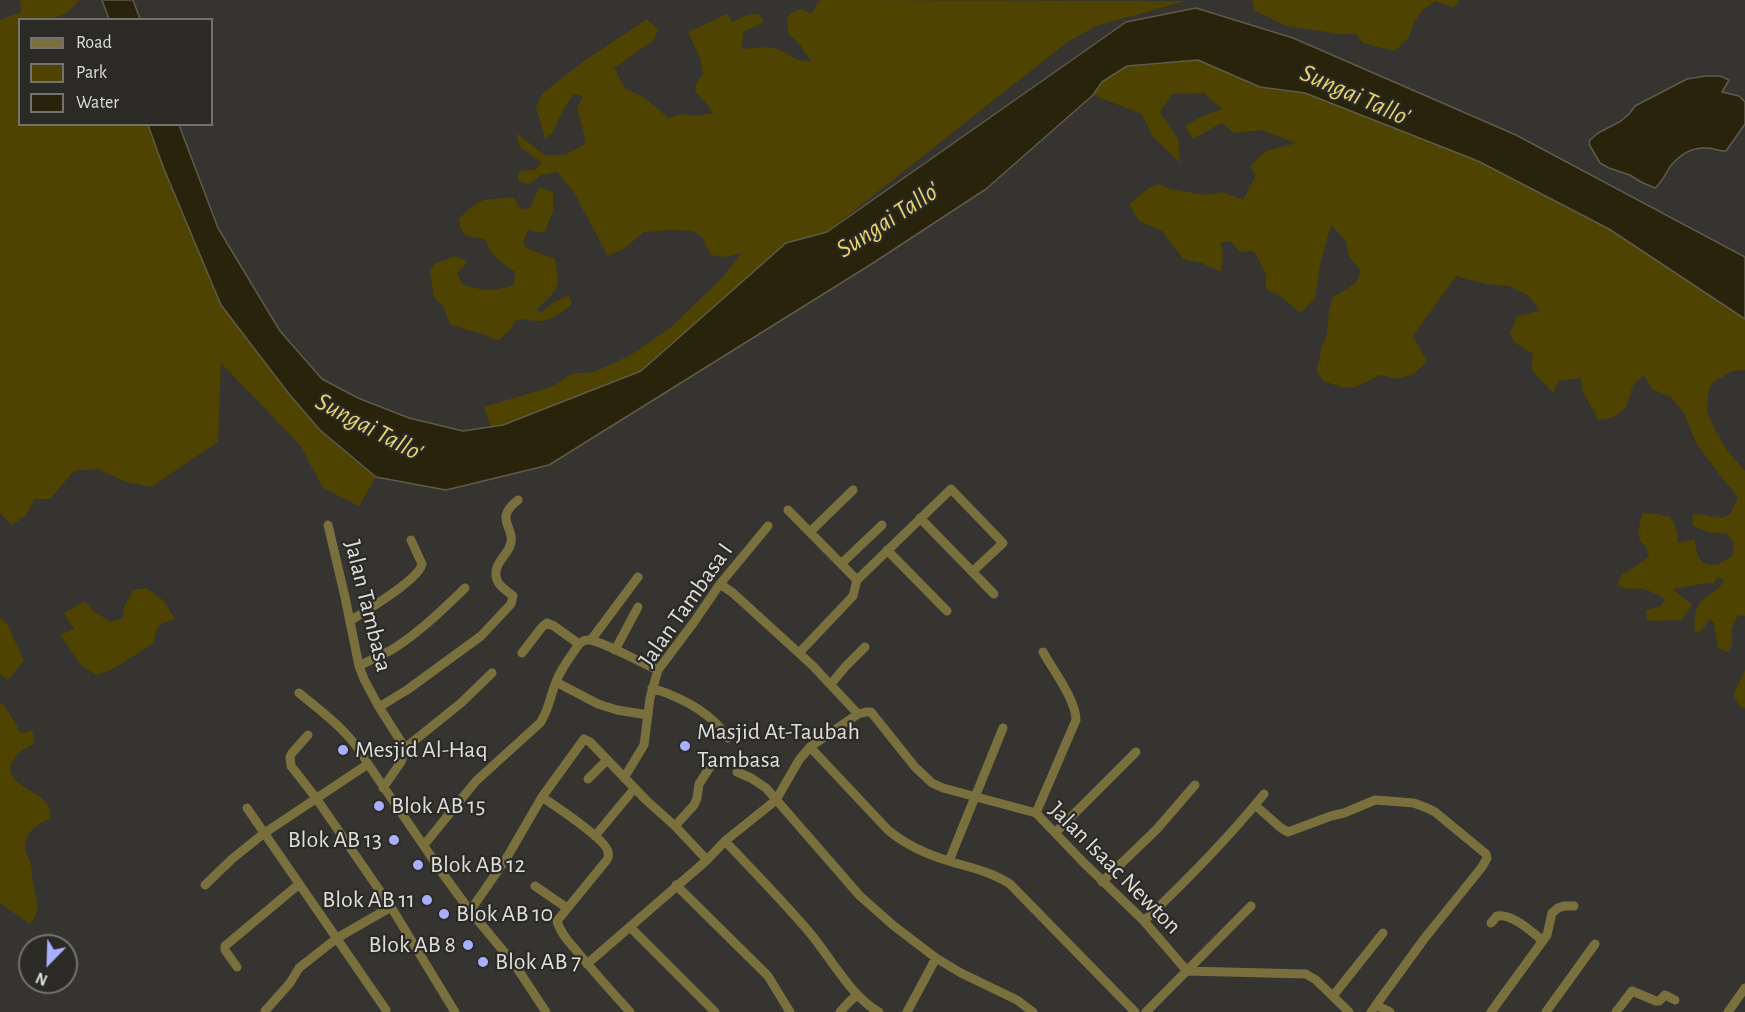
<!DOCTYPE html>
<html>
<head>
<meta charset="utf-8">
<style>
	body { margin:0 }
	#map { position:relative; width:1745px; height:1012px; overflow:hidden; background:#353430; font-family:"Alegreya Sans",sans-serif }
	canvas { display:block }
	.legend { position:absolute; left:18px; top:18px; width:195px; height:108px; box-sizing:border-box; background:#2b2a26; border:2px solid #73726e; margin:0; padding:8px 10px; list-style:none; font-size:18px; color:#dededb }
	.legend li { display:flex; align-items:center; gap:12px; height:30px }
	.legend b { width:30px; border:2px solid #73726e }
	.north { position:absolute; left:18px; top:934px; width:60px; height:60px; box-sizing:border-box; background:#2b2a26; border:2px solid #73726e; border-radius:50%; rotate:203deg; font-size:16px; font-weight:700; line-height:24px; text-align:center; color:#dededb }
	.north::after { content:''; display:block; margin:auto; width:21px; height:27px; background:#a7b0fc; clip-path:polygon(50% 0,100% 100%,50% 72%,0 100%) }
</style>
</head>
<body>
<div id="map">
<canvas width="1745" height="1012"></canvas>
<ul class="legend">
<li><b style="height:8px;background:#7a703d"></b>Road</li>
<li><b style="height:16px;background:#4e4300"></b>Park</li>
<li><b style="height:16px;background:#28230b"></b>Water</li>
</ul>
<div class="north">N</div>
</div>
<script>
const ctx = document.querySelector('canvas').getContext('2d');
ctx.lineJoin = 'round';
function fillPath(path, color) { ctx.fillStyle = color; ctx.fill(path, 'evenodd'); }
function stroke(path, color, width, dash) { ctx.strokeStyle = color; ctx.lineWidth = width; ctx.lineCap = dash ? 'butt' : 'round'; ctx.setLineDash(dash || []); ctx.stroke(path); }
function label(font, color, halo, rows, align = 'center') {
  ctx.font = font + ' "Alegreya Sans",sans-serif'; ctx.lineWidth = 4.5; ctx.setLineDash([]); ctx.textBaseline = 'middle'; ctx.strokeStyle = halo; ctx.fillStyle = color; for (const [text, x, y, turn = 0] of rows) {
    ctx.save(); ctx.translate(x, y); ctx.rotate((+turn || 0) * Math.PI / 180); ctx.textAlign = isNaN(turn) ? turn : align; if (halo) ctx.strokeText(text, 0, 0); ctx.fillText(text, 0, 0); ctx.restore();
  }
}
fillPath(new Path2D(`
	M20 0H79C65 22 43 19 20 20V124L148 125 164 169 221 305 289 394 320 430 376 477 359 506 323 488 300 445 221 363 218 442 151 487 126 482 98 469 74 471 50 499H35L26 515 12 525 0 513V20L21 12Z
	M820 0 1186 1 1096 26 1066 43 827 232 786 243 641 371 503 425 491 427 484 407 554 386 571 374 594 372 629 356 670 328 722 278 741 253 724 257 711 255 702 237 693 231 671 230 644 232 625 248 608 256 573 191 557 172 541 175 530 184 518 181 519 171 534 170 542 163 520 147 516 133 545 155H565L585 144C585 131 580 121 577 108L583 96 574 94 563 110 552 134 545 138 536 107 542 94 558 81 581 63 647 19 658 29 654 40 614 68 625 88 643 97 669 118 683 114 697 116 714 113 695 91 697 81 703 74 700 57 688 32 727 14 732 22 747 15 759 14 764 22 743 32 742 49 763 47 778 49 798 60 811 62 800 45 788 33 787 18 792 12 802 9 811 14Z
	M1252 0H1460L1454 8 1435 1 1424 9 1414 22 1409 37 1395 51 1363 43 1356 34H1340L1287 26 1255 11Z
	M1198 60 1260 87 1305 93 1478 161 1609 229 1745 319V370L1732 371 1712 383 1708 394 1707 412 1715 430 1727 450 1745 471V616L1738 615 1732 628V646L1727 652 1718 648 1714 623 1710 619 1701 631 1695 633C1694 622 1694 608 1702 600 1711 593 1717 592 1724 581L1718 577 1713 584 1707 583 1673 589 1692 605 1682 620 1647 621 1646 610 1659 607 1666 600C1659 595 1651 591 1642 589 1629 587 1632 593 1617 584L1622 575 1649 557 1646 547 1640 541 1638 532 1642 514 1653 513 1670 517C1675 525 1680 534 1677 543L1694 539 1698 556 1703 563C1717 567 1720 564 1732 556L1734 543 1727 534 1707 532 1692 525 1693 513 1721 518 1730 514 1738 497 1722 478 1696 443 1685 415 1671 397 1652 389 1644 375 1633 385 1626 408 1611 418 1598 420 1582 390 1581 378 1559 381 1553 393 1531 369 1533 354 1514 342 1510 333 1517 316 1540 311 1529 296 1509 286 1485 284 1456 276 1413 336 1427 361 1413 375 1396 379 1381 375 1356 387 1344 388 1323 381 1317 371 1322 345 1327 335 1329 311 1332 298 1356 283 1361 270 1349 257 1346 241 1331 225 1320 265 1315 299 1300 313 1283 298 1266 289V274L1254 251 1240 252 1230 241 1221 243 1223 255 1221 272 1202 263 1183 259 1162 231 1139 221 1129 204 1149 188 1160 184 1170 189 1205 195 1223 192 1243 200 1256 175 1250 166 1266 151 1296 143 1261 130 1234 133 1222 123 1193 139 1185 126 1201 117 1222 109 1204 93 1172 94 1160 112 1178 139 1180 163 1152 136 1142 114 1093 95 1102 82 1127 66Z
	M539 187 553 192V211L545 231 540 233 528 229 523 242 526 248 555 259C561 290 558 289 536 310L542 312 553 303 569 295 572 304C562 312 549 323 536 321 528 320 524 319 516 320L510 330 499 340C491 339 487 335 480 333 469 330 460 328 450 324L443 306 434 297 430 271 434 264 455 256 468 262 457 273 462 284C482 291 494 292 514 285L515 272C502 262 489 256 486 239 470 237 461 238 459 219L468 209 483 200 514 197 521 209 530 208Z
	M146 588 164 601 175 619C159 624 156 626 154 643L113 669 96 675 81 665 60 635 74 629 64 613 85 601 93 611 111 622 123 618 124 607 133 590Z
	M0 618 8 625 24 661 8 680 0 674Z
	M1745 670V708L1740 707 1734 696C1735 686 1742 680 1745 670Z
	M0 702 6 708 21 733 32 731 35 743C24 749 16 753 11 765 5 783 39 791 48 805 50 808 50 814 51 818 38 824 25 831 25 848 25 852 28 856 30 861 32 868 32 876 33 884 36 899 42 911 30 924L0 903Z`), '#4e4300');
const water = new Path2D(`
	M102 0H133L140 19H109Z
	M1196 8 1293 38 1516 135 1745 257V319L1609 229 1478 161 1305 93 1260 87 1198 60 1127 66 1102 82 1093 95 986 189 870 265 549 465 446 490 376 477 320 430 289 394 221 305 164 169 148 125H179L218 228 280 331 322 379 358 398 409 418 463 431 503 425 641 371 786 243 827 232 1126 22Z
	M1706 76H1720L1729 80 1722 92 1739 96 1745 102V124L1726 151C1719 151 1713 148 1707 148 1691 147 1678 156 1669 168 1665 175 1662 182 1655 188L1641 182 1630 175 1609 168 1600 163 1589 144 1590 140 1598 133 1621 121 1629 114 1635 106 1687 79Z`);
fillPath(water, '#28230b');
stroke(water, '#5f5b49', 1.5);
stroke(new Path2D(`
	M788 510 857 580
	M920 518 994 594
	M328 525 345 597 359 666 364 679 379 707 405 748 401 762 383 788
	M810 532 853 490
	M887 550 947 611
	M841 564 882 525
	M720 584 733 593 812 665 858 714
	M350 621C365 611 419 580 422 564L411 540
	M591 640 638 577
	M615 650 638 607
	M522 653 542 627 547 623 554 626 579 644
	M799 653 853 596 857 580 951 489 1003 543 972 572
	M359 666C370 660 382 655 393 649 420 632 442 610 465 588
	M556 682 598 704 617 710 648 715
	M831 684 845 667 865 647
	M652 688C680 697 712 713 728 738
	M299 693C325 714 352 734 368 764
	M379 707 407 690 481 636 511 604 513 596C508 591 499 587 497 580 492 565 505 558 510 546 517 527 492 520 518 500
	M308 735 292 753 290 757 291 766 316 798 391 907 455 1012
	M810 747 888 830C907 846 928 855 952 862 972 868 992 872 1010 884L1135 1012
	M405 748 461 703 492 673
	M737 772 751 778 766 788 860 896 894 926 936 958 961 973 1017 1000 1033 1012
	M624 778 644 745 650 698 658 670 694 622 720 584 768 526
	M588 779 607 760
	M542 797C555 806 606 839 608 852 609 857 608 858 606 861L557 921C560 932 568 941 575 949 593 971 611 991 630 1012
	M1255 805 1281 828 1288 832 1331 816 1344 813 1375 800 1414 803 1427 808 1435 812 1486 854 1487 858 1482 867 1424 939 1376 1005
	M247 808 386 1010
	M1036 813 1076 720C1076 700 1053 670 1043 652
	M675 826 694 805 697 798 699 784 712 764
	M1055 833 1136 752
	M595 836 634 789
	M725 841C754 872 783 901 810 933 830 957 852 998 879 1012
	M424 845 476 781 540 723C549 710 550 696 556 682 561 668 571 656 579 644 583 641 583 640 588 640 601 640 643 664 658 670
	M949 861 1003 728
	M1102 882 1157 829 1195 785
	M205 885 232 859 263 834 368 764 443 874 470 911 515 965 546 1012
	M676 885 768 976 790 1012
	M535 886 567 908
	M470 911 506 859 542 797 584 739 590 742 646 800 675 826 707 860
	M1144 921C1186 881 1227 840 1264 794
	M1491 923 1497 916C1512 913 1532 932 1543 941
	M630 927 715 1012
	M587 964 707 860 725 841 776 800 799 760 810 747 858 714 866 712H871L915 767 932 783 943 788 1036 813 1083 862 1144 921 1187 971
	M237 967 225 950V946L298 885
	M1187 971 1306 974 1316 980 1349 1012
	M1333 996 1383 933
	M265 1011 290 983 299 968 337 938 391 907
	M840 1012 849 1002 857 995
	M907 1012 936 958
	M1146 1012 1251 906
	M1371 1012 1376 1005 1390 1012
	M1491 1012 1547 935 1552 913 1558 908 1564 906H1574
	M1546 1012 1595 944
	M1616 1012 1632 991 1656 1001H1659L1665 995 1675 1000
	M1728 1012 1745 988`), '#7a703d', 9);
for (const [x, y, r, color] of [
	[685,746,6,"#a7b0fc"],
	[343,750,6,"#a7b0fc"],
	[379,806,6,"#a7b0fc"],
	[394,840,6,"#a7b0fc"],
	[418,865,6,"#a7b0fc"],
	[427,900,6,"#a7b0fc"],
	[444,914,6,"#a7b0fc"],
	[468,945,6,"#a7b0fc"],
	[483,962,6,"#a7b0fc"]
]) { const dot = new Path2D(); dot.arc(x, y, r, 0, 2 * Math.PI); ctx.fillStyle = color; ctx.fill(dot); stroke(dot, '#2b2a26', 2); }
label('24px', '#dededb', '#2b2a26', [
	["Jalan Tambasa I",686,605,-55],
	["Jalan Tambasa",368,606,76],
	["Jalan Isaac Newton",1115,868,45]
]);
label('24px', '#dededb', '#2b2a26', [
	["Masjid At-Taubah",697,732],
	["Tambasa",697,760],
	["Mesjid Al-Haq",355,750],
	["Blok AB 15",391,806],
	["Blok AB 13",382,840,"right"],
	["Blok AB 12",430,865],
	["Blok AB 11",415,900,"right"],
	["Blok AB 10",456,914],
	["Blok AB 8",456,945,"right"],
	["Blok AB 7",495,962]
], 'left');
label('italic 26px', '#ead56c', '#2b2a26', [
	["Sungai Tallo'",1355,95,24],
	["Sungai Tallo'",888,220,-33],
	["Sungai Tallo'",369,427,28]
]);
</script>
</body>
</html>
